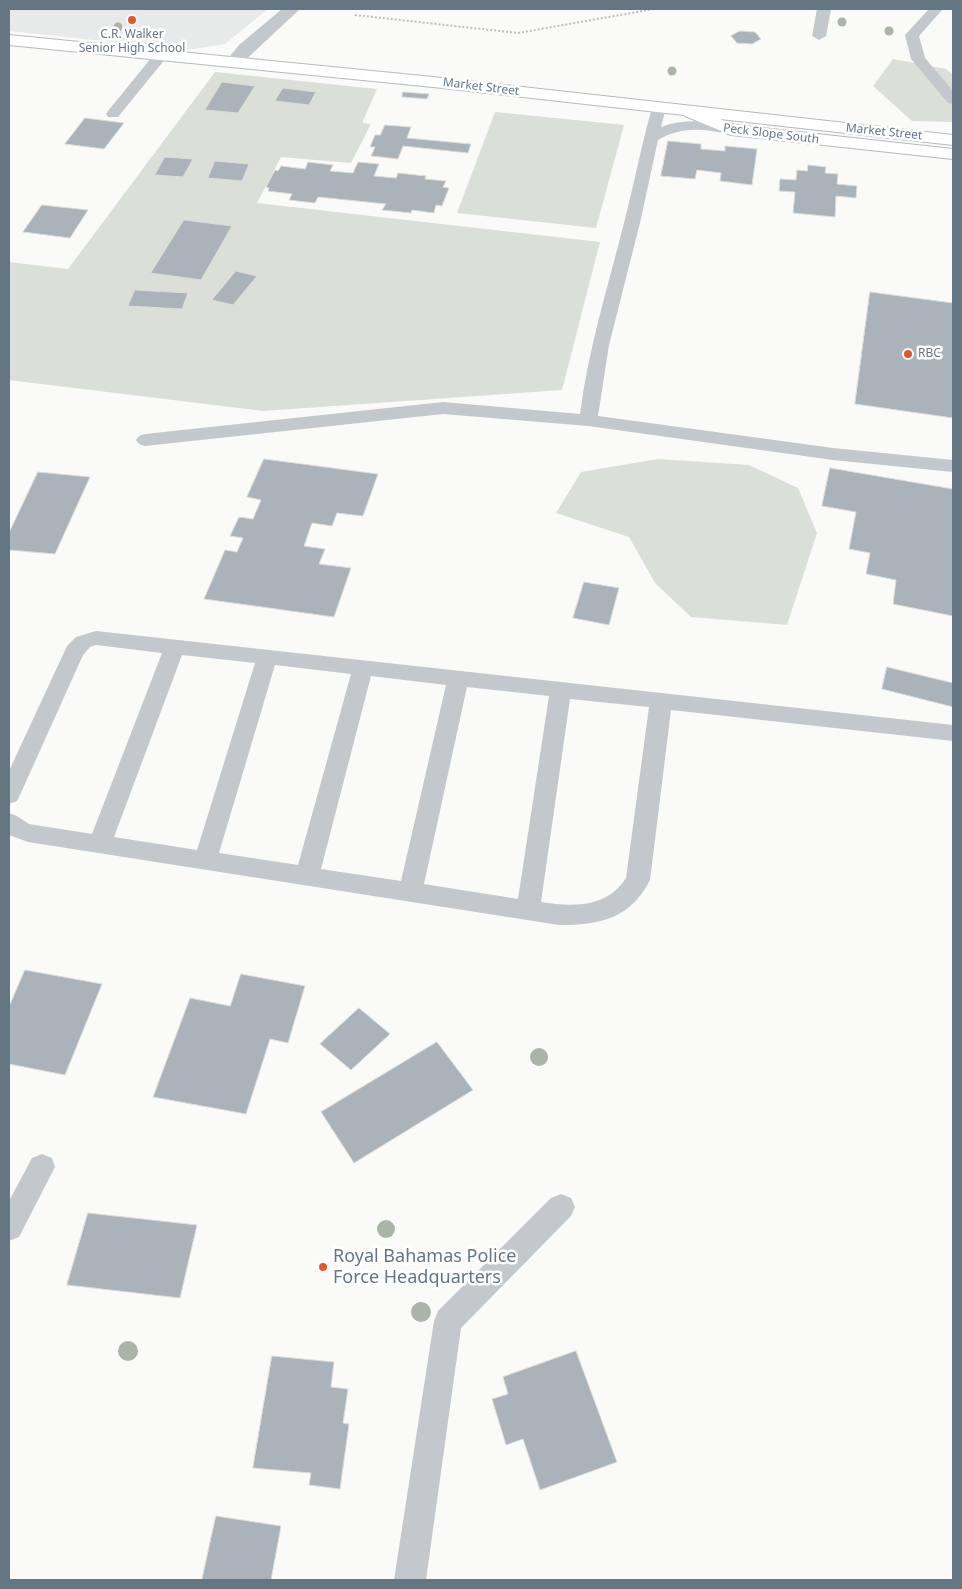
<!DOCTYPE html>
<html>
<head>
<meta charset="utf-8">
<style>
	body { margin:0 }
	#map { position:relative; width:962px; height:1589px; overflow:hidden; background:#fafaf8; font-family:"Noto Sans",sans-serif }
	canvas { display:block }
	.frame { position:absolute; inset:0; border:10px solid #657683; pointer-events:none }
</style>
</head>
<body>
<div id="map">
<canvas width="962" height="1589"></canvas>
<div class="frame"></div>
</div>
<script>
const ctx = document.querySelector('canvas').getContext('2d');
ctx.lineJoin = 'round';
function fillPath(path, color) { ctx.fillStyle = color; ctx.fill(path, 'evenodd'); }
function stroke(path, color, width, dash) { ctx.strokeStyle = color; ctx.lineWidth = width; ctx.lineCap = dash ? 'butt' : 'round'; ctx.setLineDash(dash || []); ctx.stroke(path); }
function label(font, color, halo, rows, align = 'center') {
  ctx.font = font + ' "Noto Sans",sans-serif'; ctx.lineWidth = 5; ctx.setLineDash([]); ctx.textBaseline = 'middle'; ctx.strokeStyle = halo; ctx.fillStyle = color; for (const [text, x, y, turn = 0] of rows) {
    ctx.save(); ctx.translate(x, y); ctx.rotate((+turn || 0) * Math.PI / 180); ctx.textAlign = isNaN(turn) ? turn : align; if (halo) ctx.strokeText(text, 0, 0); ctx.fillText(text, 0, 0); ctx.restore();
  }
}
fillPath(new Path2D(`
	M9 9H268L225 44 187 50 9 31Z`), '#e8e9e9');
fillPath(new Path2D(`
	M893 59 946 69 953 75V122L912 121 873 86Z
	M215 72 377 89 362 123 371 124 351 163 281 157 257 203 600 242 562 390 263 411 9 380V262L68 269Z
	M495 112 624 125 596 228 457 213Z
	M658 459 749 465 798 488 817 533 787 625 691 617 655 583 629 537 556 513 581 472Z`), '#dadfd7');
const building = new Path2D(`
	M740 31 755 32 761 39 752 44 737 43 731 36Z
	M222 82 255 86 238 113 205 110Z
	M283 88 316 92 309 105 275 101Z
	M403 92 429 94 427 99 402 97Z
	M85 118 124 123 104 149 65 144Z
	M385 125 411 127 407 138 471 144 468 153 403 146 398 159 371 156 375 147H370L375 135H380Z
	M668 141 701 144V149L725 151V146L757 149 752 185 720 181 721 173 697 170 695 179 661 176Z
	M165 157 193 159 183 177 155 175Z
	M215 161 249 164 242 181 208 178Z
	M308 162 333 165 330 171 353 173 358 162 379 164 374 176 396 178 398 173 426 176 425 179 446 181 443 187 449 188 442 206 436 205 434 213 412 210 411 213 382 210 386 204 318 197 315 203 289 200 292 194 268 191 269 188 266 187 275 170 278 171 281 166 305 169Z
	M808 165 826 167 825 173 838 174 837 184 857 186 856 198 836 196 835 217 793 213 795 192 779 191 780 179 796 180 797 170 807 171Z
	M42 205 88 210 70 238 23 232Z
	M184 220 232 226 201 280 151 273Z
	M236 271 257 276 233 305 212 300Z
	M135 290 188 293 182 309 128 306Z
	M870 292 953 303V418L855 404Z
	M264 459 378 474 363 516 337 513 332 526 312 523 304 546 325 549 319 564 351 568 334 617 204 599 225 550 237 552 243 538 230 536 239 517 253 519 261 500 247 497Z
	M830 468 953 489V616L893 604 896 580 866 574 870 553 849 549 856 512 822 506Z
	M38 472 90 477 55 554 9 550V533Z
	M584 582 619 588 609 625 573 618Z
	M887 667 953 683V707L882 689Z
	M25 970 102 984 65 1075 9 1064V1007Z
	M241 974 305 986 288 1043 270 1039 246 1114 153 1097 190 998 230 1006Z
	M359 1008 390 1034 351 1070 320 1044Z
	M437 1042 473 1090 354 1163 321 1112Z
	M88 1213 197 1225 180 1298 67 1285Z
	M576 1351 617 1462 540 1490 523 1439 506 1445 492 1399 508 1394 503 1377Z
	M272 1356 334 1362 331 1387 348 1389 343 1423 349 1424 340 1489 309 1485 311 1473 253 1468Z
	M216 1516 281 1526 271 1580H202Z`);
fillPath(building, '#aab3b9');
stroke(building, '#dcdcda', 1);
const secondary = new Path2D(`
	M691 107 735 125 953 149V159L731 135 685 116 682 112 685 108Z`);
const primary = new Path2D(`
	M9 35 433 77 953 135V145L433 87 9 45Z`);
stroke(secondary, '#b3babf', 2);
stroke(primary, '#b5babe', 2);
stroke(new Path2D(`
	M355 15 518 33 654 9`), '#bbbfc2', 2, [2, 2]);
fillPath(new Path2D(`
	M817 9H831L826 36 819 40 812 36Z
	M929 9H943L919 36 925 58 953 91V104L948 103 911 59 905 35Z
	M161 51 168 55 166 58 118 117H108L106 114 108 111 156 52Z
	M659 104 664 105 666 108 661 127C685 118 712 121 736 127L738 130 736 133C728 135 720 132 712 131 693 128 675 130 658 140L640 223 609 345 598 416 833 448 953 460V472L833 460 588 426 443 414 145 446 139 444 136 440 139 436 145 434 443 402 580 414C588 349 608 287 624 223 634 185 641 146 652 108L654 105Z
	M96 631 953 725V741L671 710 650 880C630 919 600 925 559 925L28 842 9 835V813L17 816 29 824 92 834 162 653 96 645 90 647 83 655 20 795 17 801 9 804V771L67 646 76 637ZM182 655 255 663 197 850 114 837ZM275 665 351 674 298 865 219 853ZM371 676 446 685 401 881 321 869ZM467 687 549 696 518 899 424 884ZM570 699 649 707 626 878C607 908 573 907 541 902Z
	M42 1154 52 1158 55 1167 19 1237 9 1241V1201L32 1158Z
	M561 1194 571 1198 575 1207 571 1216 461 1328 426 1580H394L434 1321 438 1311 551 1198Z`), '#c3c8cc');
fillPath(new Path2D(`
	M282 9H300L240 65H228L226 61 239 45Z`), '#c3c8cc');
fillPath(secondary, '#fff');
fillPath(primary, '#fff');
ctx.fillStyle = '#aab4a7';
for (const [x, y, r] of [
	[842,22,4.5],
	[118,27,4.5],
	[889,31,4.5],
	[672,71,4.5],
	[539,1057,9],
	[386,1229,9],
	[421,1312,10],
	[128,1351,10]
]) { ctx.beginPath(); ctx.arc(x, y, r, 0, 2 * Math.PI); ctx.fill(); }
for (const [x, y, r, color] of [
	[132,20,5,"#e4572e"],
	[908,354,5,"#e4572e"],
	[323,1267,5,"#e4572e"]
]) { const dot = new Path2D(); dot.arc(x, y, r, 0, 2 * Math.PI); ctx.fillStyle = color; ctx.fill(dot); stroke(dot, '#fff', 2); }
label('12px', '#657683', '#fff', [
	["C.R. Walker",132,35],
	["Senior High School",132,49],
	["RBC",918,354,"left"]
]);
label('12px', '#657683', '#fff', [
	["Market Street",481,87,7],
	["Market Street",884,132,6],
	["Peck Slope South",771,134,7]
]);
label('18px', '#657683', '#fff', [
	["Royal Bahamas Police",333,1257],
	["Force Headquarters",333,1278]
], 'left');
</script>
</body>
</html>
